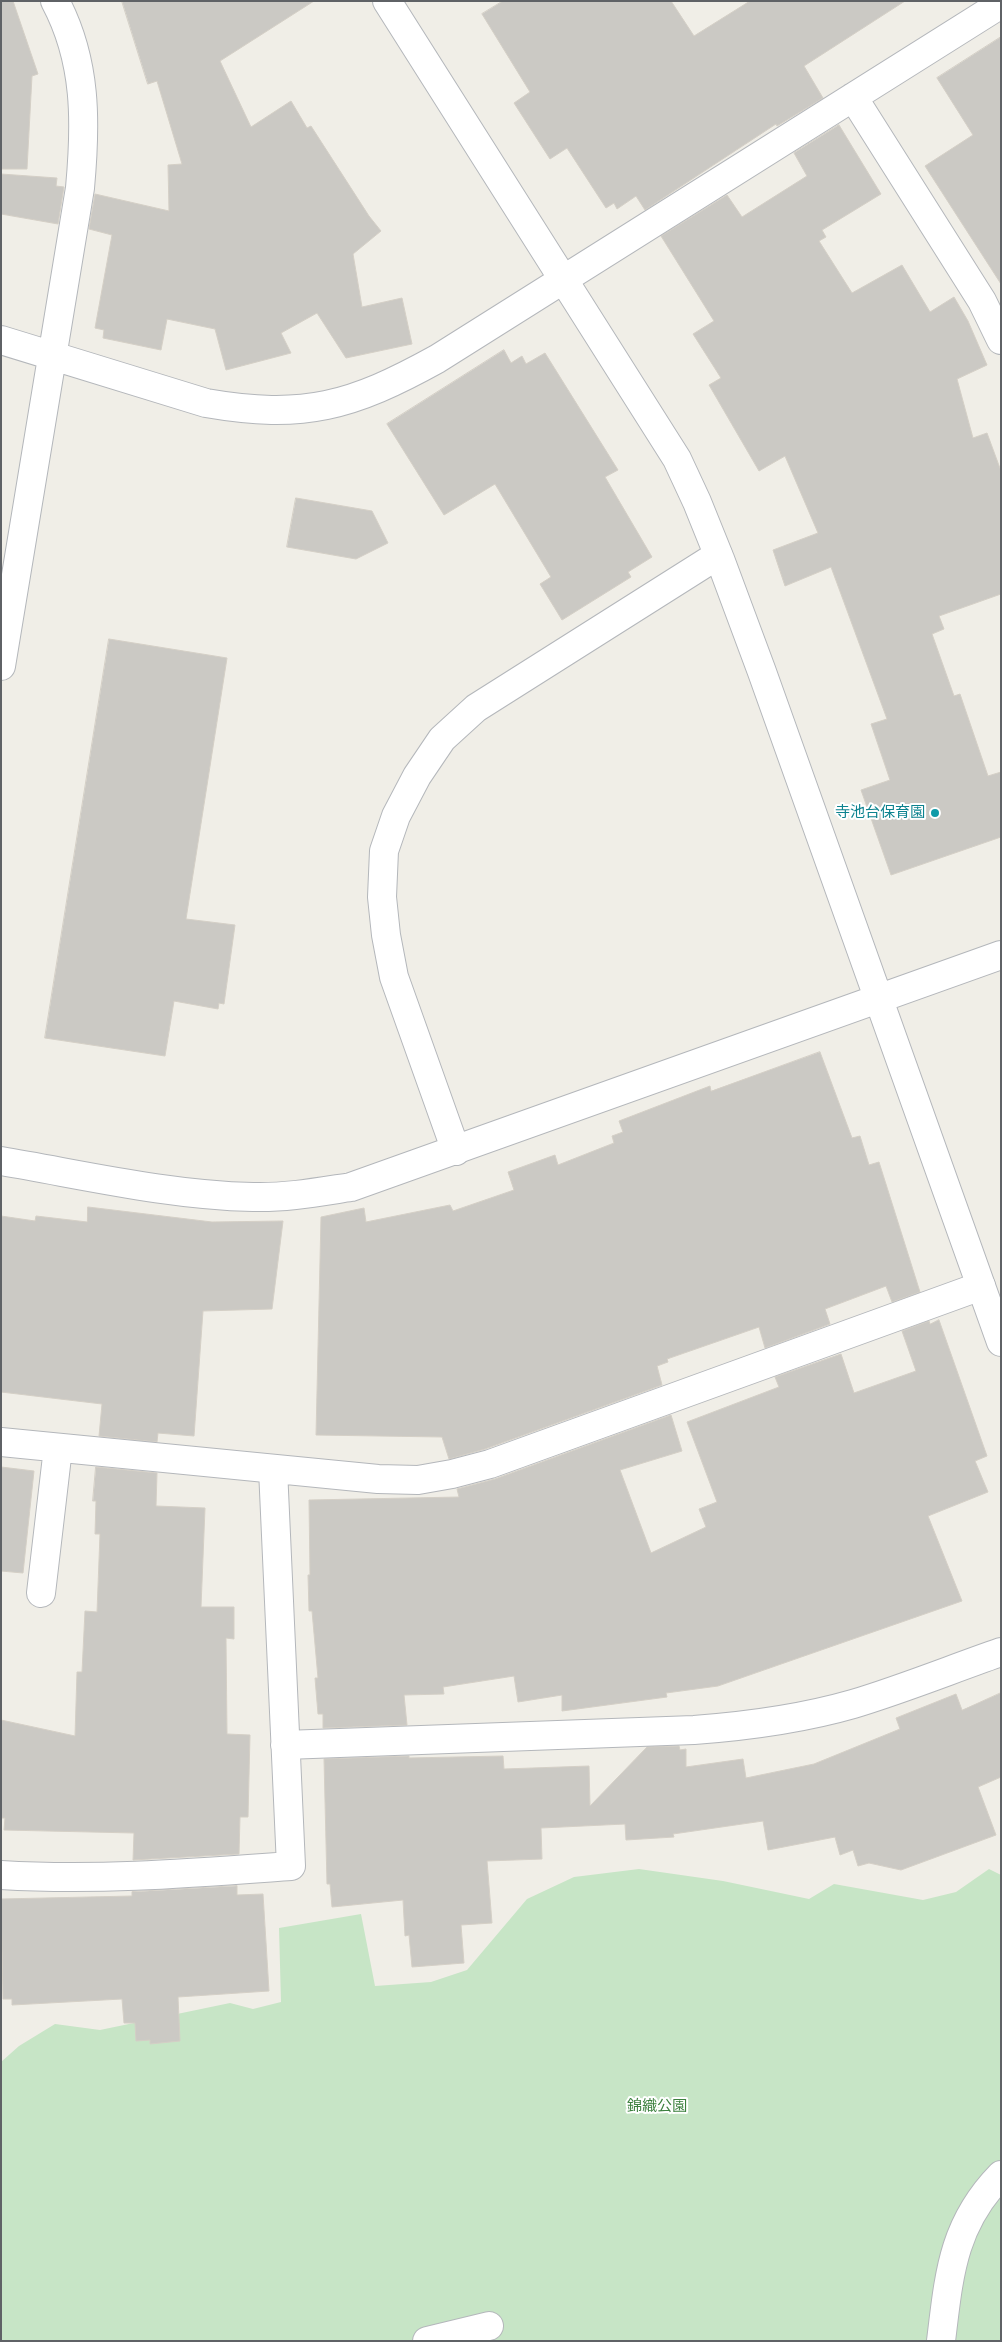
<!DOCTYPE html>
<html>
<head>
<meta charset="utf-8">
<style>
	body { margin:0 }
	#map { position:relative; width:1002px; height:2342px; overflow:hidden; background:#f0eee7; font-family:Karla,sans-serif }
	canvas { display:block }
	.frame { position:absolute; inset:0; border:2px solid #5f6266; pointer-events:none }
</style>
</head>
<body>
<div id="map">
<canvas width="1002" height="2342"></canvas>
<div class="frame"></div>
</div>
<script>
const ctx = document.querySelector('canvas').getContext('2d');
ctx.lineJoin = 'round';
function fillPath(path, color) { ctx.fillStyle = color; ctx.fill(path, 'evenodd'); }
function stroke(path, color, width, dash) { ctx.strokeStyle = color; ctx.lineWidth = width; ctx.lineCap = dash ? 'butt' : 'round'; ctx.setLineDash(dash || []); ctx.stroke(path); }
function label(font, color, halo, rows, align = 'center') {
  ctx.font = font + ' Karla,"Noto Sans JP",sans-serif'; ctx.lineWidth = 4; ctx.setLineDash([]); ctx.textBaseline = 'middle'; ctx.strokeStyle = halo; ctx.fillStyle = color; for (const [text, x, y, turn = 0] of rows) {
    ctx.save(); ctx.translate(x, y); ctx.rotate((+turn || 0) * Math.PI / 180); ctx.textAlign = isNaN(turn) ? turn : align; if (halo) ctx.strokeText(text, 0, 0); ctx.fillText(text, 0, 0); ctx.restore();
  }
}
fillPath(new Path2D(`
	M639 1869 723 1881 809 1899 834 1884 923 1900 956 1892 989 1869 1001 1875V2341H1V2062L19 2046 55 2024 100 2030 230 2003 253 2009 281 2002 279 1928 361 1914 375 1986 431 1982 467 1970 527 1899 574 1877Z`), '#c7e5c6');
const building = new Path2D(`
	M1 1H13L38 74 32 76 27 169H1Z
	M122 1H314L220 61 251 127 291 101 307 128 311 126 369 216 381 231 353 254 362 307 402 298 412 344 346 358 317 313 281 333 291 353 226 370 215 329 167 319 161 350 103 338 104 330 95 328 112 235 89 229 95 194 169 211 168 165 182 164 157 81 148 84Z
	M503 1H671L694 36 750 1H905L804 66 823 98 777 126 776 124 645 210 636 196 617 209 614 203 606 208 567 148 550 159 514 103 530 92 482 14Z
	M1001 37V284L925 166 973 135 937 78Z
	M839 125 881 194 822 230 826 237 819 241 852 293 902 265 930 312 954 297 968 321 987 365 957 379 973 438 987 433 1001 471V594L939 616 944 629 932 634 954 696 960 694 988 776 1001 772V837L891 875 861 790 890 780 871 724 887 719 831 567 785 586 773 550 818 533 785 456 759 471 709 385 721 378 693 334 714 321 661 236 727 195 742 217 807 176 794 153Z
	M1 174 57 178 56 186 64 187 58 224 1 214Z
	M504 350 511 363 522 356 526 364 545 353 618 470 605 477 652 557 628 572 631 577 562 620 540 584 551 577 495 484 444 515 387 424Z
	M296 498 372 511 388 543 356 559 287 547Z
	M109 639 227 658 186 919 235 925 224 1004 219 1003 218 1009 174 1001 165 1056 45 1038Z
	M820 1052 852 1138 860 1136 869 1165 879 1162 920 1292 892 1302 886 1286 825 1309 830 1324 765 1348 759 1327 667 1359 668 1362 657 1366 662 1385 485 1449 449 1459 442 1437 316 1435 321 1217 364 1208 366 1222 450 1205 453 1211 514 1190 508 1172 555 1155 558 1165 614 1143 612 1136 623 1132 619 1121 710 1086 711 1091Z
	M88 1207 212 1222 283 1221 272 1309 203 1311 194 1436 158 1433 157 1442 99 1436 102 1404 1 1392V1216L35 1221 36 1216 87 1222Z
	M939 1320 987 1456 975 1461 988 1492 928 1516 962 1601 718 1686 666 1693 667 1697 562 1711V1695L518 1702 514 1676 443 1687 444 1694 404 1695 407 1725 323 1728V1714H318L315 1678H318L312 1611H309L308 1575H310L309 1500 459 1497 457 1489 495 1479 671 1415 682 1451 620 1470 651 1553 706 1527 699 1509 717 1502 687 1422 779 1387 775 1377 841 1354 854 1393 916 1371 902 1331 929 1321 930 1324Z
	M1 1467 34 1471 23 1573 1 1571Z
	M96 1467 157 1473 156 1506 205 1508 201 1607H234V1639L226 1638 227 1734 250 1735 248 1817H240L239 1854 133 1860 134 1833 4 1830 5 1818H1V1720L75 1736 77 1672H82L85 1611 97 1612 100 1534H95L96 1501H93Z
	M1001 1693V1777L978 1787 996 1835 901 1870 869 1863 858 1866 853 1850 840 1855 835 1837 768 1850 763 1821 673 1834 674 1837 626 1840 625 1824 541 1828 542 1859 487 1861 492 1923 461 1925 464 1963 412 1967 409 1935 405 1936 403 1900 332 1907 330 1884H327L324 1759 409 1756V1758L503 1756 504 1769 589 1766 590 1806 647 1747 679 1746 680 1750 686 1749V1767L743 1759 746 1778 814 1764 900 1729 896 1718 956 1694 962 1710Z
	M237 1886V1895L263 1894 269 1991 178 1997 180 2041 150 2044V2040L136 2041 135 2023H124L122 1999 12 2005V1999H3L1 1899 132 1896V1892Z`);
fillPath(building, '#cbc9c4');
stroke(building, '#d4cfc6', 1);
const pedestrian = new Path2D(`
	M427 2341 489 2326`);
const minor = new Path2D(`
	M853 97 982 301 1001 340
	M1 340 206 403C304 420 352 406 437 359L1001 4
	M1 666 80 188C86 123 87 61 55 1
	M456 1151 394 977 386 935 382 897 384 851 396 816 417 776 442 739 476 708 718 555
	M1 1442 378 1479 418 1480 452 1474 490 1464 981 1286
	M41 1593 58 1448
	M285 1745 694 1730C748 1726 801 1719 853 1704 903 1689 952 1669 1001 1652
	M1 1875C98 1881 194 1873 291 1866L273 1469`);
const tertiary = new Path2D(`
	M387 1 677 459 697 502 720 559 762 672 1001 1342
	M1 1161C84 1175 168 1195 253 1197 286 1198 318 1192 351 1187L1001 955
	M941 2341C949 2276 952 2225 1001 2175`);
stroke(pedestrian, '#b4b7bb', 30);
stroke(minor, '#b4b7bb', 30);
stroke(tertiary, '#b4b7bb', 30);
stroke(pedestrian, '#fff', 28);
stroke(minor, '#fff', 28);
stroke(tertiary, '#fff', 28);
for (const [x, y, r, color] of [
	[935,813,5,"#0f9aa8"]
]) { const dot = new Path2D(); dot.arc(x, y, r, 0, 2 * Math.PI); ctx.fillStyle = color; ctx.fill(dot); stroke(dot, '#fff', 2); }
label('15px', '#0d838f', '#fff', [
	["寺池台保育園",925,813]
], 'right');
label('15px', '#3c803e', '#fff', [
	["錦織公園",657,2107]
]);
</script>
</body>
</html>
